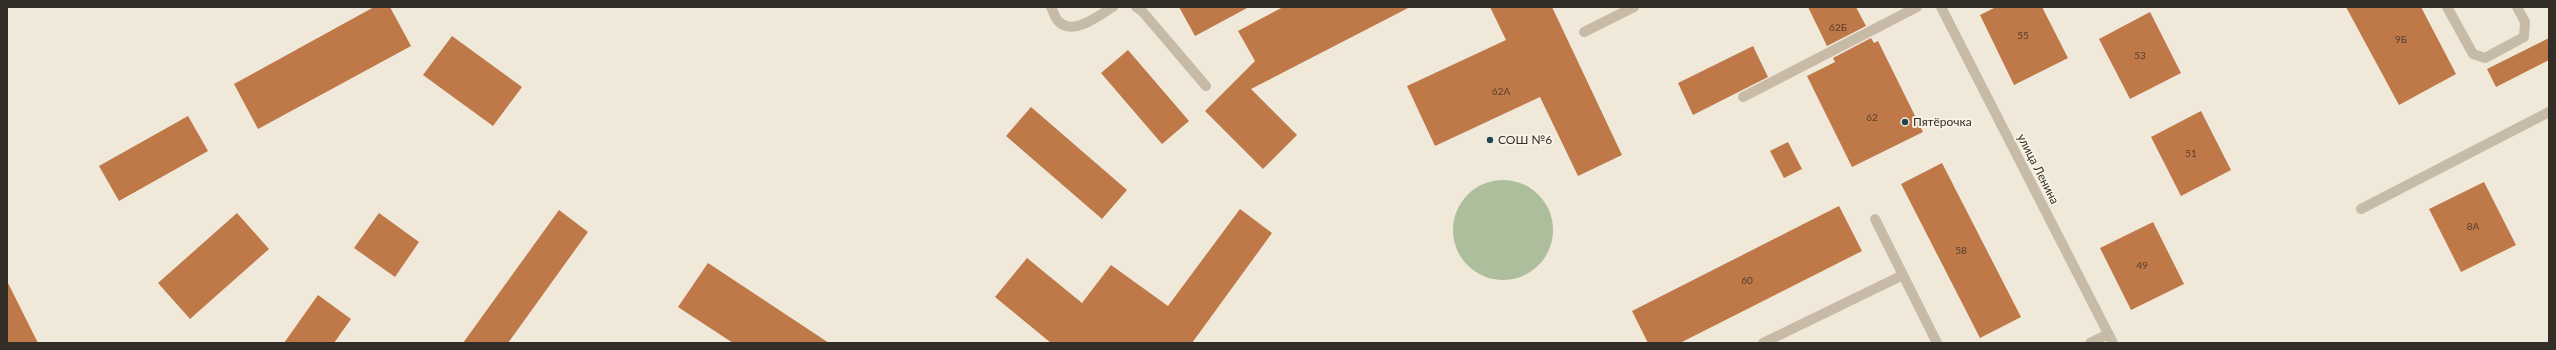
<!DOCTYPE html>
<html>
<head>
<meta charset="utf-8">
<style>
	body { margin:0 }
	#map { position:relative; width:2556px; height:350px; overflow:hidden; background:#f0e9da; font-family:Lato,sans-serif }
	canvas { display:block }
	.frame { position:absolute; inset:0; border:8px solid #332d27; pointer-events:none }
</style>
</head>
<body>
<div id="map">
<canvas width="2556" height="350"></canvas>
<div class="frame"></div>
</div>
<script>
const ctx = document.querySelector('canvas').getContext('2d');
ctx.lineJoin = 'round';
function fillPath(path, color) { ctx.fillStyle = color; ctx.fill(path, 'evenodd'); }
function stroke(path, color, width, dash) { ctx.strokeStyle = color; ctx.lineWidth = width; ctx.lineCap = dash ? 'butt' : 'round'; ctx.setLineDash(dash || []); ctx.stroke(path); }
function label(font, color, halo, rows, align = 'center') {
  ctx.font = font + ' Lato,sans-serif'; ctx.lineWidth = 4; ctx.setLineDash([]); ctx.textBaseline = 'middle'; ctx.strokeStyle = halo; ctx.fillStyle = color; for (const [text, x, y, turn = 0] of rows) {
    ctx.save(); ctx.translate(x, y); ctx.rotate((+turn || 0) * Math.PI / 180); ctx.textAlign = isNaN(turn) ? turn : align; if (halo) ctx.strokeText(text, 0, 0); ctx.fillText(text, 0, 0); ctx.restore();
  }
}
fillPath(new Path2D(`
	M1453 230a50 50 0 1 1 100 0a50 50 0 1 1-100 0Z`), '#acbe9b');
fillPath(new Path2D(`
	M374 7H390L411 46 258 129 234 84Z
	M1179 7H1249L1195 36Z
	M1283 7H1410L1251 89 1297 135 1263 169 1205 111 1255 61 1238 31Z
	M1490 7H1552L1622 155 1578 176 1540 97 1435 146 1407 86 1506 40Z
	M1808 7H1856L1866 26 1827 46Z
	M1996 7H2042L2068 58 2014 85 1980 15Z
	M2346 7H2421L2456 74 2399 105Z
	M2150 12 2181 73 2130 99 2099 39Z
	M452 36 522 87 493 126 423 75Z
	M1871 38 1874 43 1878 41 1923 132 1852 167 1807 76 1835 62 1833 58Z
	M2549 38V60L2496 87 2487 69Z
	M1753 46 1768 77 1693 115 1678 83Z
	M1128 50 1189 121 1162 144 1101 73Z
	M1031 107 1127 190 1102 219 1006 136Z
	M2201 111 2231 170 2181 196 2151 137Z
	M188 116 208 151 119 201 99 166Z
	M1788 142 1802 169 1784 178 1770 151Z
	M1942 163 2021 317 1980 338 1901 184Z
	M2484 182 2516 245 2461 272 2429 209Z
	M1839 206 1862 251 1680 343H1648L1632 311Z
	M1240 209 1272 233 1192 343H1051L995 297 1027 258 1082 303 1111 265 1168 306Z
	M559 210 588 232 508 343H463Z
	M237 213 269 249 190 319 158 283Z
	M379 213 419 242 395 277 354 248Z
	M2153 222 2184 284 2131 310 2100 248Z
	M708 263 829 343H733L678 307Z
	M7 281 38 343H7Z
	M318 295 351 319 334 343H284Z`), '#bf7848');
stroke(new Path2D(`
	M1051 7C1053 11 1055 18 1058 21 1073 37 1099 15 1113 7
	M1136 7 1142 11 1206 86
	M2447 7 2473 54 2485 58 2524 37 2525 22 2517 7
	M1584 32 1634 7
	M1743 97 1917 7
	M2361 209 2549 112
	M1875 219 1937 343
	M1763 343 1903 275
	M2090 343 2108 334`), '#c7baa6', 10);
stroke(new Path2D(`
	M1941 7 2113 343`), '#c7baa6', 10);
for (const [x, y, r, color] of [
	[1905,122,4,"#1f4752"],
	[1490,140,4,"#1f4752"]
]) { const dot = new Path2D(); dot.arc(x, y, r, 0, 2 * Math.PI); ctx.fillStyle = color; ctx.fill(dot); stroke(dot, '#f8f2e5', 1.5); }
label('10px', '#56402f', null, [
	["62Б",1838,28],
	["55",2023,36],
	["9Б",2401,40],
	["53",2140,56],
	["62А",1501,92],
	["62",1872,118],
	["51",2191,154],
	["8А",2473,227],
	["58",1961,251],
	["49",2142,266],
	["60",1747,281]
]);
label('12px', '#332d27', '#f8f2e5', [
	["Пятёрочка",1913,122],
	["СОШ №6",1498,140]
], 'left');
label('12px', '#332d27', '#f8f2e5', [
	["улица Ленина",2038,169,63]
]);
</script>
</body>
</html>
